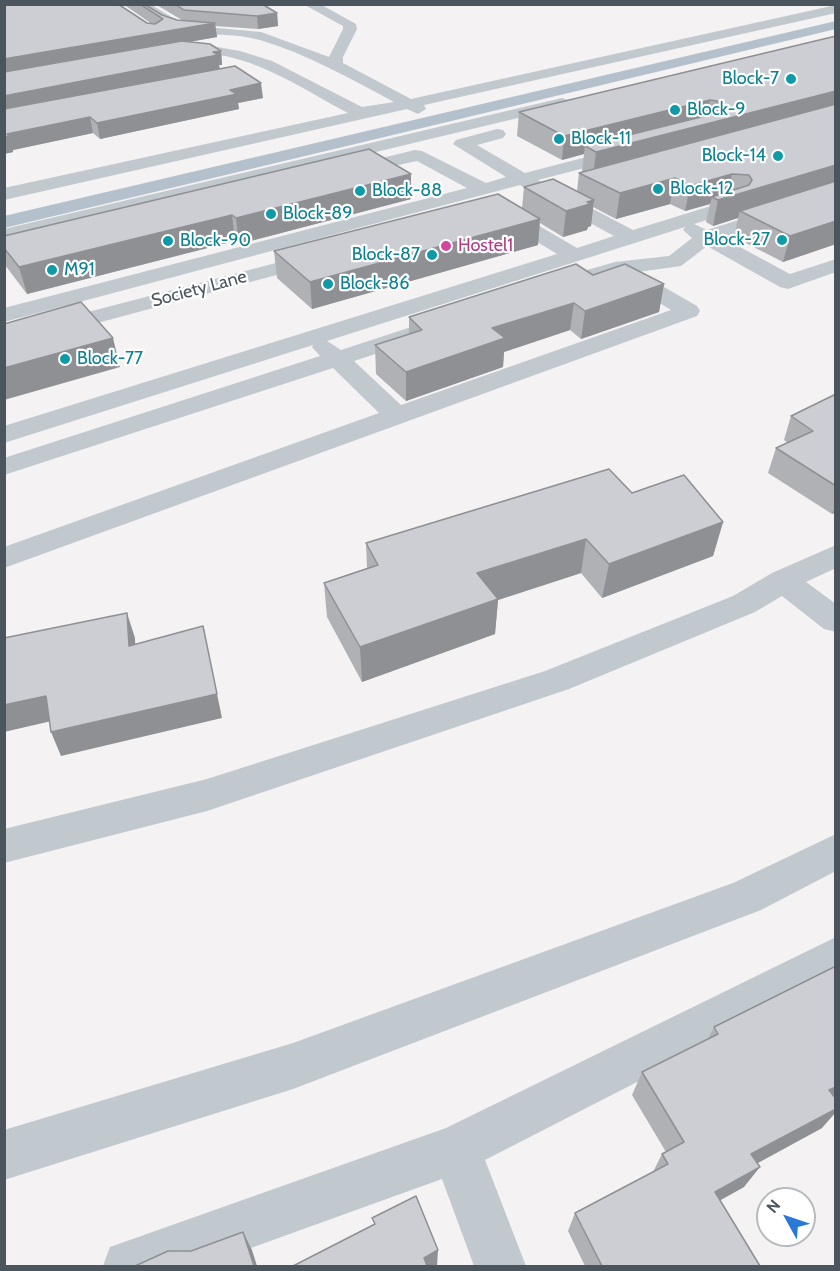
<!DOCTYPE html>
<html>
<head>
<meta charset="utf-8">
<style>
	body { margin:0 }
	#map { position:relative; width:840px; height:1271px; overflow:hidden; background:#f4f2f2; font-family:Cabin,sans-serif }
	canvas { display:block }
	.frame { position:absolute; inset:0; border:6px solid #4b555e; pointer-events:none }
	.north { position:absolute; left:756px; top:1187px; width:60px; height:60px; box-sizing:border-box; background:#fff; border:2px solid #b7bbbf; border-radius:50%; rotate:310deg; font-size:16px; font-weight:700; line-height:24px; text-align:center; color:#4b555e }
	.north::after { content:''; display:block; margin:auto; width:21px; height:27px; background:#2979d6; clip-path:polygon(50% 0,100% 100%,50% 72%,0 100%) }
</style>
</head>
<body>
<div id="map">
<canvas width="840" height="1271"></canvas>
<div class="frame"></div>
<div class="north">N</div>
</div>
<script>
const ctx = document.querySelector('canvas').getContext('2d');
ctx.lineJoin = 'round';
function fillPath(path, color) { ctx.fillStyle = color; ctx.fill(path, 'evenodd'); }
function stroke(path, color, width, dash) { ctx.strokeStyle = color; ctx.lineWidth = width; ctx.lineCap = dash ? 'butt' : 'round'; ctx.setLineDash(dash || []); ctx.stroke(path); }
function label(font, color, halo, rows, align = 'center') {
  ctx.font = font + ' Cabin,sans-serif'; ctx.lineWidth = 4.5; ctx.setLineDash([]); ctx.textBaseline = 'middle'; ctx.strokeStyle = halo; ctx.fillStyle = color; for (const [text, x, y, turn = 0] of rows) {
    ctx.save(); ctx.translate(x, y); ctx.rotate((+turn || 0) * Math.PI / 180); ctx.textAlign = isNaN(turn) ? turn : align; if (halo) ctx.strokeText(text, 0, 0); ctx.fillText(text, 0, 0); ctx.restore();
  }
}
fillPath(new Path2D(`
	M135 4H150L185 25 261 32 329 57 343 29V26L303 4H320L356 24 357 29 343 57V63L411 99 836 5V13L424 105 426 109 418 114 407 109 4 200V188L348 113C308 92 269 65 225 56 213 54 176 56 171 50L173 47 200 44 240 51 272 61 362 107 394 102C351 79 307 54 260 40 213 27 175 48 135 4Z
	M562 98 568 100 570 103 568 106 4 241V229Z
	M497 129 503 130 506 134 503 138 477 145 525 173 625 147 631 148 634 152 631 156 538 180 633 230 727 201H741L744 205 741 209 694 224 707 230 836 189V201L723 238 790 274 836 259V272L788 289 780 287 707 246 681 266 638 272 697 306 700 311 697 316 4 568V547L379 413 333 368 4 475V458L320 356 312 347 313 345 4 443V426L557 254 493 215 490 211 493 207H507L577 248 614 236 520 185 4 322V308L467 188 417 161 384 168 378 167 375 163 378 159 415 150 422 151 486 183 506 177 453 144 456 140ZM685 227 683 230 692 238 669 256 615 262 580 272 577 277 580 282 588 283 615 275 671 310 401 405 354 361 424 338 428 333 424 328 416 326 408 328 341 350 327 341Z
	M318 252 325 254 329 258 325 262 4 348V334Z
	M836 545V568L806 582 836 604V632L824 629 782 596 755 612 569 689 207 811 4 863V829L207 779 545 671 733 596 772 573Z
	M836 834V871L761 910 293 1089 4 1180V1130L293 1043 733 883Z
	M836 937V980L485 1160 526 1266H474L442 1179 201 1266H103L110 1247 446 1128Z`), '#c1c9cf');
fillPath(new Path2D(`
	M836 21V29L4 228V216Z`), '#b4c1cd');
fillPath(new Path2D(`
	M4 4 152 24 123 4H144L162 15 177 20H182L155 4H262L277 13 278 26 258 29 215 26 217 37 189 42 221 51 222 65H219L220 69 263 98 238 103 239 109 100 139 93 133 13 150V152L4 154Z
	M836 36V244L783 262 734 237 738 218 713 226 706 222 710 204 685 211 670 204 616 219 593 207 591 226 588 227 587 230 563 237 540 223 538 245 312 309 277 278 274 251 522 208 524 187 577 191 579 173 583 171H582L584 154 562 160 517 136 519 112Z
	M369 149 411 199 239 244 235 241 27 294 5 265 4 236Z
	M593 275 664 284 659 312 581 339 570 330 504 352 503 367 406 401 376 374 375 345 409 334V317Z
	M836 394V512L832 514 768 473 776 448 788 443 784 440 791 416Z
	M632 493 723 522 713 556 602 598 581 573 498 600 495 634 362 682 327 617 324 583 367 568 366 543Z
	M714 1027 822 1128 757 1163 744 1187 720 1200 760 1266H585L568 1231 575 1213 653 1172 662 1154 666 1152 632 1095 642 1072 708 1039Z`), '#afb1b5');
fillPath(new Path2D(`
	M277 13 278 26 258 29 257 16Z
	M215 23 217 37 4 74V59Z
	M221 51 222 65H219L220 70 4 112V96Z
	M261 83 263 98 238 103 239 109 100 139 97 123 230 90Z
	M836 91V112L593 177 596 152Z
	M710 100 705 123 585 146 584 154 562 160 564 136Z
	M90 117 93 133 13 150V152L4 154V137L7 134Z
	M836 165V188L740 211 738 218 713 226 718 200 712 197 710 204 685 211 690 186 732 174 727 198Z
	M411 174V199L239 244 236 218Z
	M675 178 670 204 616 219 620 193Z
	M594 200 591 226 588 227 587 230 563 237 566 211 587 202Z
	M232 215 235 241 27 294 19 267Z
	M540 219 538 245 312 309 310 282Z
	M836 221V244L783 262 790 236Z
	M664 284 659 312 581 339 585 311Z
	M574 303 570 330 504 352 503 367 406 401V372L492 328Z
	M113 338 120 367 4 400V368Z
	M836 505V512L832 514Z
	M723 522 713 556 602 598 609 564Z
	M586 539 581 573 498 600 495 634 362 682 360 647 477 573Z
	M127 613 135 638 136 671 129 646Z
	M203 626 222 718 61 756 51 732Z
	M46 696 56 720 4 732V705Z
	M836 1087V1099L829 1090Z
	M836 1109V1112L822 1128 736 1175 751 1154Z
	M760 1167 744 1187 701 1211 715 1192Z
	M243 1232 252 1250 257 1266H254Z
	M438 1250 437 1266H424V1258Z`), '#8f9094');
const building = new Path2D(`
	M4 4H118L147 23 155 24 163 19 140 4H144L162 15 177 20 215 23 4 59Z
	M175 4H262L277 13 257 16 184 10Z
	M836 36V91L596 152 585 146 717 113 721 106 717 101 710 100 564 136 519 112Z
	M182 41 210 44 221 51 213 52 218 55 4 96V72Z
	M235 66 261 83 230 90 237 94 97 123 90 117 7 134 9 136 4 137V109Z
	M836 104V165L718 200 712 197 749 185 752 180 749 175 732 174 690 186 675 178 620 193 579 173Z
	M369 149 411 174 236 218 232 215 19 267 4 248V236Z
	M553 179 594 200 587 202 590 204 566 211 524 187Z
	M836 181V221L790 236 740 211Z
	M498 194 540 219 310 282 274 251Z
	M576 264 593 275 625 264 664 284 585 311 574 303 492 328 505 338 406 372 375 345 422 330 409 317Z
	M81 302 113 338 4 368V324Z
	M836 394V486L776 448 813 431 791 416Z
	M609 469 632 493 684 475 723 522 609 564 586 539 477 573 498 599 360 647 324 583 378 565 366 543Z
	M127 613 129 646 203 626 217 694 51 732 46 696 4 705V638Z
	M834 967 836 969V1087L829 1090 836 1099V1109L751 1154 760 1167 715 1192 760 1266H602L575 1213 668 1164 662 1154 684 1142 642 1072 718 1034 714 1027Z
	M416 1196 438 1250 424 1258 427 1266H293L375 1224 372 1218Z
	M243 1232 254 1266H135L168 1251H191Z`);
fillPath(building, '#ccced3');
stroke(building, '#8f9094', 1.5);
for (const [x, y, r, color] of [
	[791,79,6,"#0f9aa8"],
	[675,110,6,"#0f9aa8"],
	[559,139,6,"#0f9aa8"],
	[778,156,6,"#0f9aa8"],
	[658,189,6,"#0f9aa8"],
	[360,191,6,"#0f9aa8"],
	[271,214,6,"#0f9aa8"],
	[782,240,6,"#0f9aa8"],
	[168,241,6,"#0f9aa8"],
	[446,246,6,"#d1479c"],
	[432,255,6,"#0f9aa8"],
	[52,270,6,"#0f9aa8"],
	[328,284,6,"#0f9aa8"],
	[65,359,6,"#0f9aa8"]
]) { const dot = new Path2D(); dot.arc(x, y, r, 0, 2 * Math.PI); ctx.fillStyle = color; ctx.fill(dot); stroke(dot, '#fff', 2); }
label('18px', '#0d838f', '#fff', [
	["Block-7",779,79,"right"],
	["Block-9",687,110],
	["Block-11",571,139],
	["Block-14",766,156,"right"],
	["Block-12",670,189],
	["Block-88",372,191],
	["Block-89",283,214],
	["Block-27",770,240,"right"],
	["Block-90",180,241],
	["Block-87",420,255,"right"],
	["M91",64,270],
	["Block-86",340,284],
	["Block-77",77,359]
], 'left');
label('18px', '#b23c85', '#fff', [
	["Hostel1",458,246]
], 'left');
label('18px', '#4b555e', '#fff', [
	["Society Lane",199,289,-15]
]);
</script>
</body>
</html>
